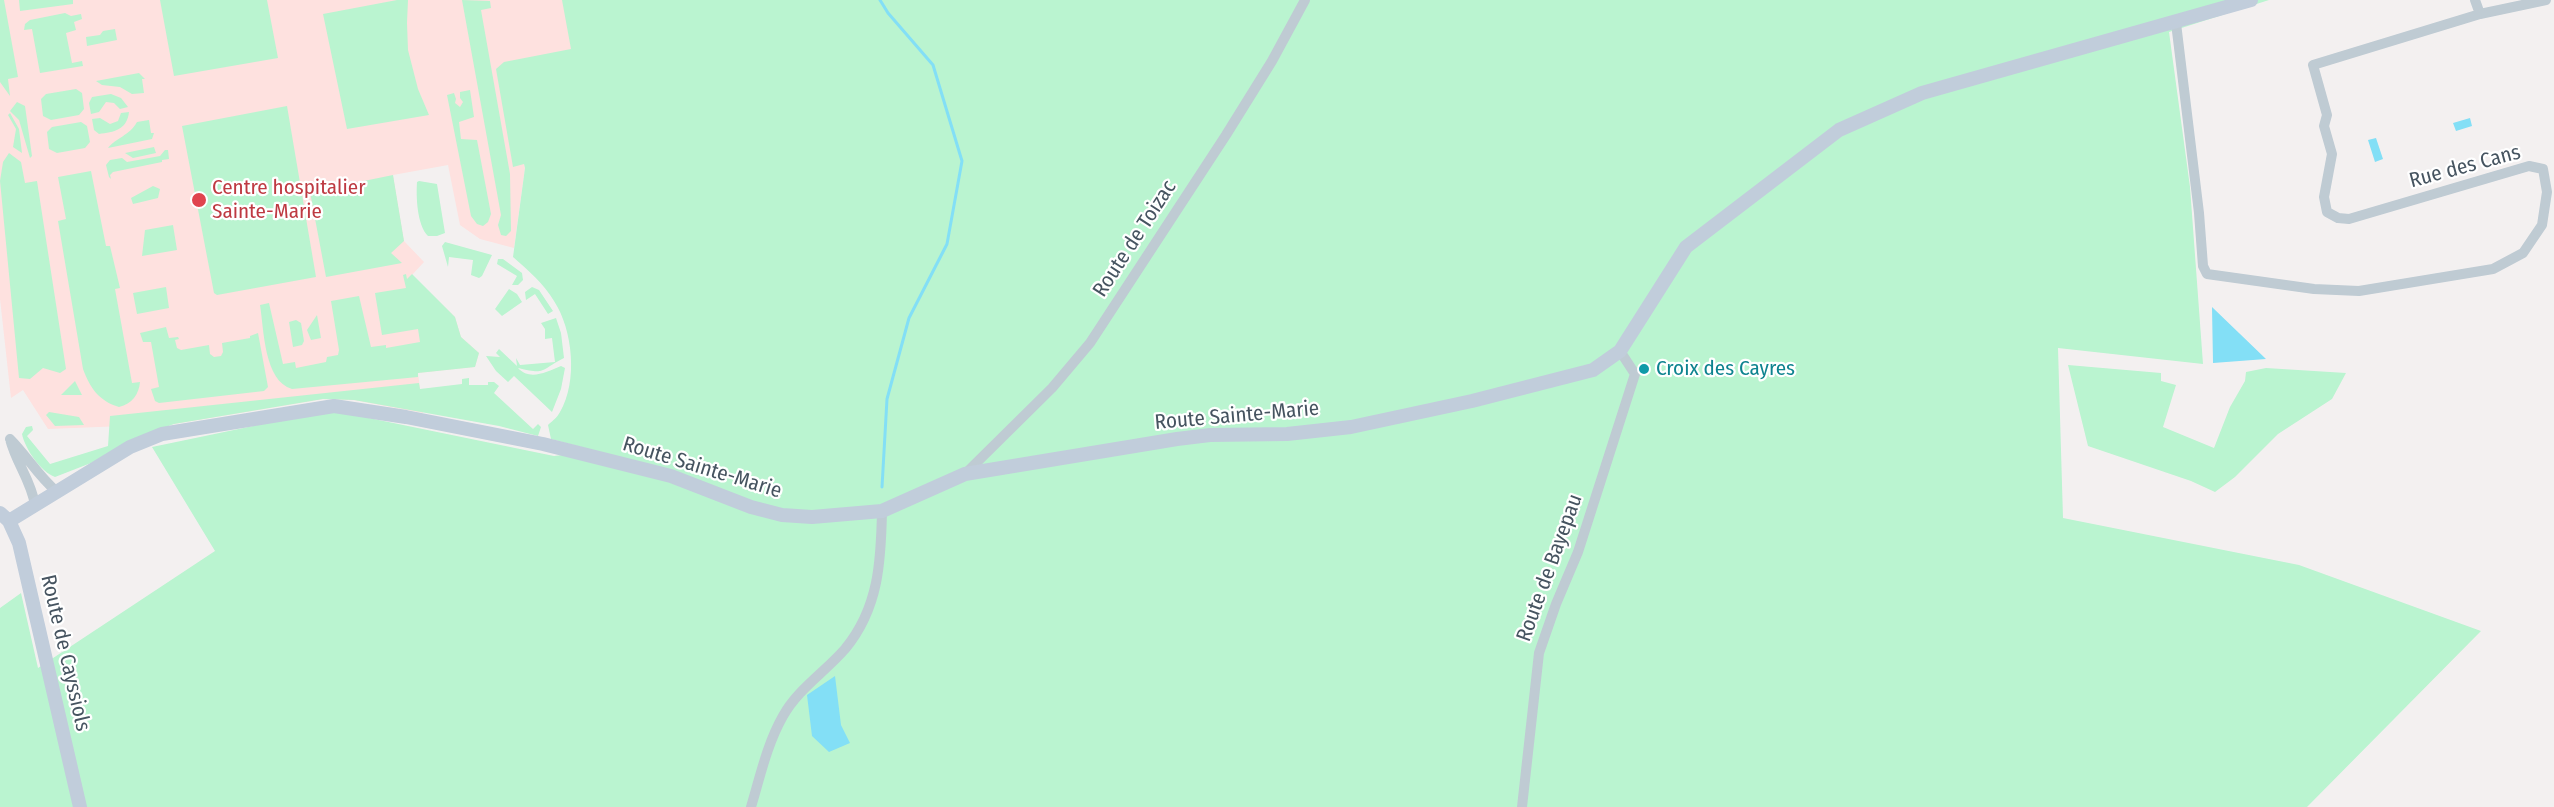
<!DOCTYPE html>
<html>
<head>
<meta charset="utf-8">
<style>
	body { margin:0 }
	canvas { display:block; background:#f3f0f0 }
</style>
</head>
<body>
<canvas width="2554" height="807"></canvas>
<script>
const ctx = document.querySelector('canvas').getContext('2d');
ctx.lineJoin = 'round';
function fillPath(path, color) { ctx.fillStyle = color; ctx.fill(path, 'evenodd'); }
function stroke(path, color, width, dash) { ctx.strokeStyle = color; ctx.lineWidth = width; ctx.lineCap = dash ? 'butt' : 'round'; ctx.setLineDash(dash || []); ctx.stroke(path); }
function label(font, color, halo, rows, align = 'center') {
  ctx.font = font + ' "Fira Sans Condensed",sans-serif'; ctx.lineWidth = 4.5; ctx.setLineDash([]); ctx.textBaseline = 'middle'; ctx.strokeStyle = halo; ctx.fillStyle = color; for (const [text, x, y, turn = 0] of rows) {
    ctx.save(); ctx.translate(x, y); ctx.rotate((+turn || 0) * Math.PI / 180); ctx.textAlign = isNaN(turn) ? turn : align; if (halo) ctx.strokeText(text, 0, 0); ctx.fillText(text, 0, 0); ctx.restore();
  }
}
fillPath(new Path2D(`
	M0 0H615L683 118 504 74 525 168 514 248 480 239 460 225 448 165 393 175 404 241 424 262 412 275 455 317 461 337 479 353 475 367 418 373 423 413 354 400 323 399 174 424 48 429 23 390 11 398 0 299Z`), '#fee1df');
fillPath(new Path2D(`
	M0 0H4L18 77 8 79 10 96 0 82Z
	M19 0H73V4L20 11Z
	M160 0H267L278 58 174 76Z
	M397 0H408L407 23 408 50 418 89 429 115 347 129 323 14Z
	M462 0 490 1 491 8 481 10 510 174 511 231 506 236 501 235 498 225 501 215Z
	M562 0H2269L2169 32 2190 187 2203 364 2058 348 2063 518 2299 565 2481 631 2307 807H0V608L21 593 38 668 215 551 152 447 330 410 554 456 596 451 551 439 548 425C552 421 557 418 560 412 578 382 573 330 554 301 544 284 528 270 513 257L525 168 524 164 513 167 496 69 504 62 571 49Z
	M65 13 71 16 81 14 82 19 74 22 76 30 66 33 72 63 82 61 83 66 40 73 32 29 24 30 25 24 30 20Z
	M115 29 117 40 87 46 86 37 100 35 103 31Z
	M139 73 145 79H142L144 93 132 94 120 87 102 85 96 81Z
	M76 89 82 93 84 109 79 115 51 120 43 116 41 99 46 94Z
	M470 90 474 117 459 122 461 139 477 140 491 214 488 222 483 226 477 224 471 216 447 95 454 93 456 99 455 103 460 107 463 102 460 98V92Z
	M111 94 121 98 128 107 120 109 114 103 106 102 99 112 91 114 89 103 92 97Z
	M17 102 25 106 32 156 30 158 19 120 10 111Z
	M287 106 316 277 217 295 214 293 182 126Z
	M129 112C127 130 114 132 99 134L94 130 92 119 100 118 110 124 118 121 121 113Z
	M10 113 19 129 22 153 13 147 16 129 8 115Z
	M149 120 151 133H154L152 139 108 148C117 137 129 136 137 122Z
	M81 122 87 126 90 142 85 148 57 153 49 149 47 132 52 127Z
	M154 147 156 153 133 158 125 153Z
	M165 150H168L169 159 162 160V162L113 172 110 175 111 179 109 177 106 165 110 160 122 158 127 162 160 156Z
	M9 153 21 162 25 183 37 181 66 369 60 373 43 368 30 379 19 378 0 181 3 162Z
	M91 171 106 246H110L120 288 115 289 132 383 140 382C139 394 132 404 119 407 99 401 90 388 83 369L58 221 66 219 58 177Z
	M393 175 404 241 391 253 402 263 326 277 310 192Z
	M419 181 437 184 445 233 437 236H428C417 225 416 197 417 182Z
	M153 186 160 189 158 198 133 204 131 198Z
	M173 225 177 250 142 256 145 230Z
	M445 242 492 255 482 276 479 278 471 275 473 260 449 257 448 267 442 246Z
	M498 259H503L522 273 523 280 518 285H512L517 276 497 264Z
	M406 274 407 279 412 274 455 317 461 337 479 353 475 367 418 373V377L292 389C264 381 264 330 260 305L269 303 283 364 295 362 296 368 326 362 327 357 338 355 339 350 331 301 359 296 371 347 386 345V348L420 342 418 329 382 335 375 293 406 288 403 275Z
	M166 287 169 308 137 314 133 293Z
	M532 287 539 290 553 311 548 314 535 294 526 300 525 292Z
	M509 289 517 294 522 302 502 316 495 309Z
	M317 315 321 338 311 340 307 330Z
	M556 318 561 333 564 358C540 370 547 375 518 368 530 381 546 372 561 366L565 368 561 389 552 412 514 376 508 382 496 371 486 356 500 357 496 353 499 349 517 366 516 358 520 365 555 362 552 338 545 339V329L541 323Z
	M296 320 301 323 304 341 302 345 293 347 289 322Z
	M166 327 169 338 178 337 179 339 175 340 177 348 181 350 209 345 210 354 214 357 221 356 223 352 222 343 250 338V336L258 333 268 387 264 391 159 403 155 401 151 389 159 387 151 342H143L140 333Z
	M2068 365 2161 373V381L2176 385 2163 427 2214 448 2230 407 2245 381 2246 372 2266 368 2346 373 2332 399 2278 434 2235 477 2215 492 2191 481 2088 446Z
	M469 378V385H488V382H494L499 386 494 393 533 429 538 424 541 427 538 436 499 426 354 400 323 399 174 424 149 433 91 463 55 477C41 472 25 449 22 434L26 427 32 426 33 430 27 436 50 464 108 446 110 416 419 383 420 389 462 384V379Z
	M75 381 82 395H61Z
	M49 412 79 417 84 425 55 426 46 415Z`), '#baf4d0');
fillPath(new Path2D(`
	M2470 118 2472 126 2456 131 2453 123Z
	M2376 138 2383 159 2375 162 2368 140Z
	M2212 307 2266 359 2213 363Z
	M835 676 841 725 850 743 829 752 812 736 807 695Z`), '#83dff6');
stroke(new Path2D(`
	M880 0 888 13 933 65 962 161 947 244 909 318 887 399 882 487`), '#83dff6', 3);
stroke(new Path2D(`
	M2480 14 2546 0
	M2176 23 2199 213 2203 266 2207 274 2314 289 2359 291 2493 269 2523 253 2542 225 2547 192 2543 169 2529 166 2349 219 2338 218 2327 212 2324 197 2332 154 2324 126 2327 115 2313 65 2480 14 2475 0
	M10 439C27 456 38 476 57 492
	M10 439C16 463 31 480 35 505
	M965 474 1052 388 1090 343 1226 135 1272 61 1305 0
	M751 807C760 777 767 744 783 716 798 689 825 672 845 649 879 608 881 561 882 511
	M1522 807 1539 653 1556 604 1578 552 1635 374 1620 351`), '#bfcbd3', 10);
stroke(new Path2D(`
	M0 513 9 521 19 543 80 807
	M9 521 130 447 162 434 334 406 406 417 543 444 671 476 751 507 782 515 812 517 882 511 965 474 1177 439 1210 435 1287 434 1351 427 1472 401 1593 370 1620 351 1686 247 1839 130 1922 93 2251 0`), '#c1cddb', 14);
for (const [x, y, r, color] of [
	[199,200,8,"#e0444e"],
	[1644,369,6,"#0f9aa8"]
]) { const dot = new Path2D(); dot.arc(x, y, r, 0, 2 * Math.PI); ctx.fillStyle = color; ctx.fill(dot); stroke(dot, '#fff', 2); }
label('21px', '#465460', '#fff', [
	["Rue des Cans",2465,167,-15],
	["Route de Toizac",1135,239,-57],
	["Route Sainte-Marie",1237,416,-5],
	["Route Sainte-Marie",702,468,17],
	["Route de Bayepau",1550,568,-70],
	["Route de Cayssiols",65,653,77]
]);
label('21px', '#be3a42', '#fff', [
	["Centre hospitalier",212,188],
	["Sainte-Marie",212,212]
], 'left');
label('21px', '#0d838f', '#fff', [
	["Croix des Cayres",1656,369]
], 'left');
</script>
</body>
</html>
